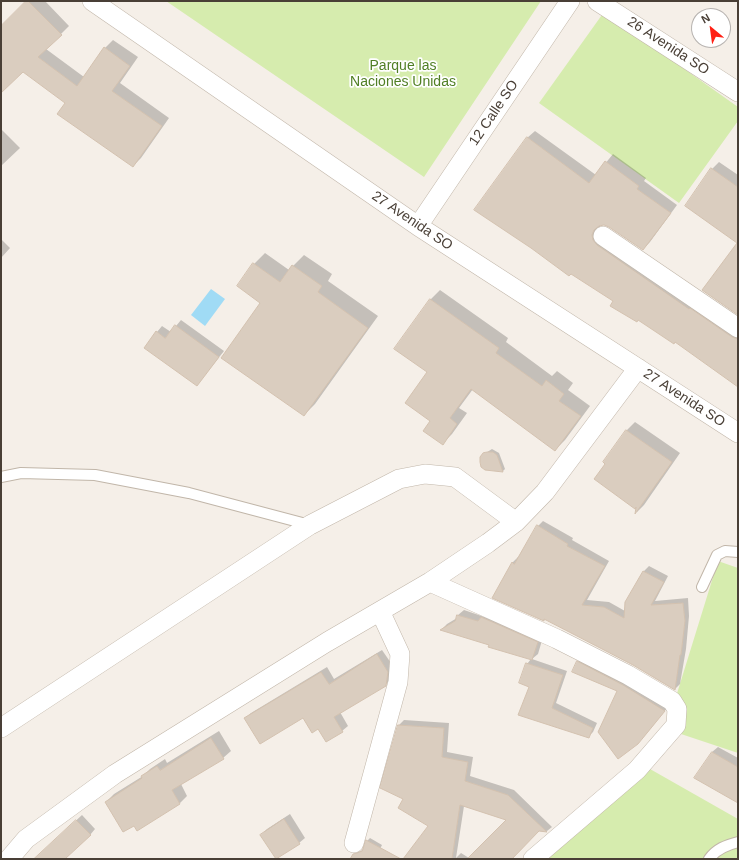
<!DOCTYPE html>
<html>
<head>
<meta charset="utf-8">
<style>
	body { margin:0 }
	#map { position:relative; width:739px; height:860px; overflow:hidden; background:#f5efe8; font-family:Arial,sans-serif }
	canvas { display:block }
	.frame { position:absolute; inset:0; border:2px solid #493f36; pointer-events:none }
	.north { position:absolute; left:691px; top:8px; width:40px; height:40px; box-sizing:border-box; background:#fff; border:1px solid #b6b2af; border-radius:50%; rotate:331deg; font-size:11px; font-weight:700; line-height:16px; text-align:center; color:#493f36 }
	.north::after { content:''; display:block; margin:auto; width:14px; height:18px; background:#ff2014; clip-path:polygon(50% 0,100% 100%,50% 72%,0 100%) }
</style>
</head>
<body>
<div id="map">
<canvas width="739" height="860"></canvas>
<div class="frame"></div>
<div class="north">N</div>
</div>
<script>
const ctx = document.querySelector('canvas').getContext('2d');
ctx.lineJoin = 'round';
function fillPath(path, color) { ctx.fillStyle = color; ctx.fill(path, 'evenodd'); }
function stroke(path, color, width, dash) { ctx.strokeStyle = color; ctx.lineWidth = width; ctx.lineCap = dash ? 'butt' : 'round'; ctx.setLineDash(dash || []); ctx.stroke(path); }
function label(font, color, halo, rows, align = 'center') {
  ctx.font = font + ' Arial,sans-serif'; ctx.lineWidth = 3.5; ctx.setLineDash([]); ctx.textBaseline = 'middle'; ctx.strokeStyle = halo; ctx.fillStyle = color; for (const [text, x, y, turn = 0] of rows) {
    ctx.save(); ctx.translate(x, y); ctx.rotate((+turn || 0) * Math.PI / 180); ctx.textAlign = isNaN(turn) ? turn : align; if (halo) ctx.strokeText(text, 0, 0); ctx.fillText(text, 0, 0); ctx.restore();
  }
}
fillPath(new Path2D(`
	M166 1H541L424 177Z
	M604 12 738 107V121L679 203 539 103Z
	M718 561 738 568V753L666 729Z
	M650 769 738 819V859H538Z`), '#d6ecae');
fillPath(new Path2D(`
	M211 289 225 299 205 326 191 315Z`), '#a0dbf5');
fillPath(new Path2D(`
	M28 1H45L69 26 46 49 84 77 105 48 113 40 138 57 120 83 169 118 141 158 133 166 66 103 23 71 1 84V27Z
	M1 129 20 148 1 166Z
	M535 131 596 175 613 154 646 178 644 181 677 205 650 242 643 249 610 226 604 224 600 225V233L738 329V386L675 341 615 301 527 138Z
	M719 162 738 175V242L712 169Z
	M1 239 10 248 1 258Z
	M265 253 289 270 304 255 332 274 328 281 378 316 315 404 304 415 262 302 254 264Z
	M440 290 508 338 506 342 552 376 557 371 573 383 568 390 590 406 565 440 555 450 473 389 459 408 467 413 452 434 442 444 432 420 429 372 430 300Z
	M181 320 224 351 197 385 157 332 162 326 171 332Z
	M635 422 680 453 644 505 637 512V505L604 462 627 430Z
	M492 449 499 453 505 469 503 471 484 454Z
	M543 521 573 538 572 540 609 561 587 600 609 602 625 611 626 602 644 571 649 566 668 576 655 601 688 598 689 616 686 649 680 684 675 689 634 664 545 618 544 620 512 563 518 557 519 558 538 526Z
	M464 610 543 637 538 654 532 659 567 671 556 703 597 723 593 732 588 737 520 714 530 686 527 664 531 659 442 629 447 624 457 618 458 615Z
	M382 650 393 666 391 679 385 685 340 712 348 726 342 731 318 728 303 716 245 718 251 713 327 667 334 679Z
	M581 658 668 707 642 739 618 691 578 662Z
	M404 720 449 723 447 752 473 757 470 776 514 790 552 827 547 831 539 830 510 859H408L430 825 405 798 399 725ZM464 806 508 820 469 858 461 853 456 858Z
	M219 731 231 751 223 758 181 784 187 796 180 803 137 829 134 824 106 802 114 794 143 776 150 769 165 759 167 763Z
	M718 747 738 758V802L712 752Z
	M290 814 305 838 299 843 261 835 267 829Z
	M82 815 95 829 90 835 64 859H37L42 852Z
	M370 838 382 845 375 859H362L354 855 364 849 367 841Z`), '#0003');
const building = new Path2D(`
	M26 1H28L62 35 38 57 77 86 104 47 130 66 112 91 162 126 133 167 57 114 65 103 23 72 1 93V26Z
	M527 137 589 183 605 161 639 186 637 189 671 213 643 250 609 227 604 225 599 226 594 230 592 235 593 240 597 245 689 309 690 308 732 337 738 339V387L675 342 674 344 638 320 637 322 610 306 613 301 571 274 569 276 531 248 474 210Z
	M711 168 738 187V315L702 290 737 243 685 206Z
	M253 263 280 282 292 265 322 286 318 292 368 328 304 416 221 358 260 303 237 286Z
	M430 299 499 348 496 353 542 386 546 380 564 394 559 401 581 416 555 451 471 389 450 418 457 424 443 445 423 431 430 421 405 403 427 372 394 349Z
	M175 325 219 357 197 386 144 348 156 331 165 338Z
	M626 430 672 462 635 514 636 507 635 509 594 479 605 464 603 462Z
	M488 452H493L497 455 503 472 485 470 481 467 480 462V457L483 453Z
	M537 525 568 544 567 546 605 566 582 605 604 607 624 618 625 602 643 571 664 582 651 605 683 603 685 621 681 655H680L675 690 633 665 544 619V621L492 598 512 562 514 564Z
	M457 615 478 621 481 617 538 642 532 660 488 647 489 645 440 630 455 621Z
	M377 654 388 672 386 686 334 717 343 732 326 742 318 729 312 733 303 718 260 744 244 718 321 672 329 684Z
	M577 661 623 685 665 711 638 744 618 759 598 732 617 691 572 672Z
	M526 663 563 675 552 708 593 728 589 738 518 715 529 687 519 683Z
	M398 725 444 728 442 757 468 762 465 781 508 795 547 832 539 831 512 859H467L506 820 460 805 452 859H403L428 826 398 808 403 799 380 788Z
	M211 738 224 759 172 790 180 804 137 831 134 826 123 832 105 802 142 778 141 776 157 766 160 770Z
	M712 752 738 767V803L694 778Z
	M284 819 300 844 276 859 260 835Z
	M76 820 91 835 65 859H34Z
	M366 840 401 859H350L353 854 357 853 362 851Z`);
fillPath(building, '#dacdbf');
stroke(building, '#d3c1af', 1);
const lane = new Path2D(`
	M1 477 21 473 95 475 189 493 310 525
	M702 587 717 555 725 551 738 552
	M709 859C716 849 726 845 738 842`);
const street = new Path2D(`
	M92 1 418 226 738 433
	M597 1 738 92
	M418 226 570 1
	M603 236 738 328
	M430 582 557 639 628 675 672 701 677 709 676 725 637 770 533 859
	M1 728 310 525 399 479 425 474 455 477 516 522
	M354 843 398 682 400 654 380 611
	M9 859 26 839 115 774 327 642 430 582 488 543 516 522 545 492 638 368`);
stroke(lane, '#c1b6a9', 12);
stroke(street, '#c1b6a9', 20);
stroke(lane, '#fff', 10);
stroke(street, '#fff', 19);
label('14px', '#493f36', '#fff', [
	["26 Avenida SO",668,46,33],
	["12 Calle SO",494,113,-56],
	["27 Avenida SO",412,221,34],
	["27 Avenida SO",684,398,33]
]);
label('14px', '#507f24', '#fff', [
	["Parque las",403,66],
	["Naciones Unidas",403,82]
]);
</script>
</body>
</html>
